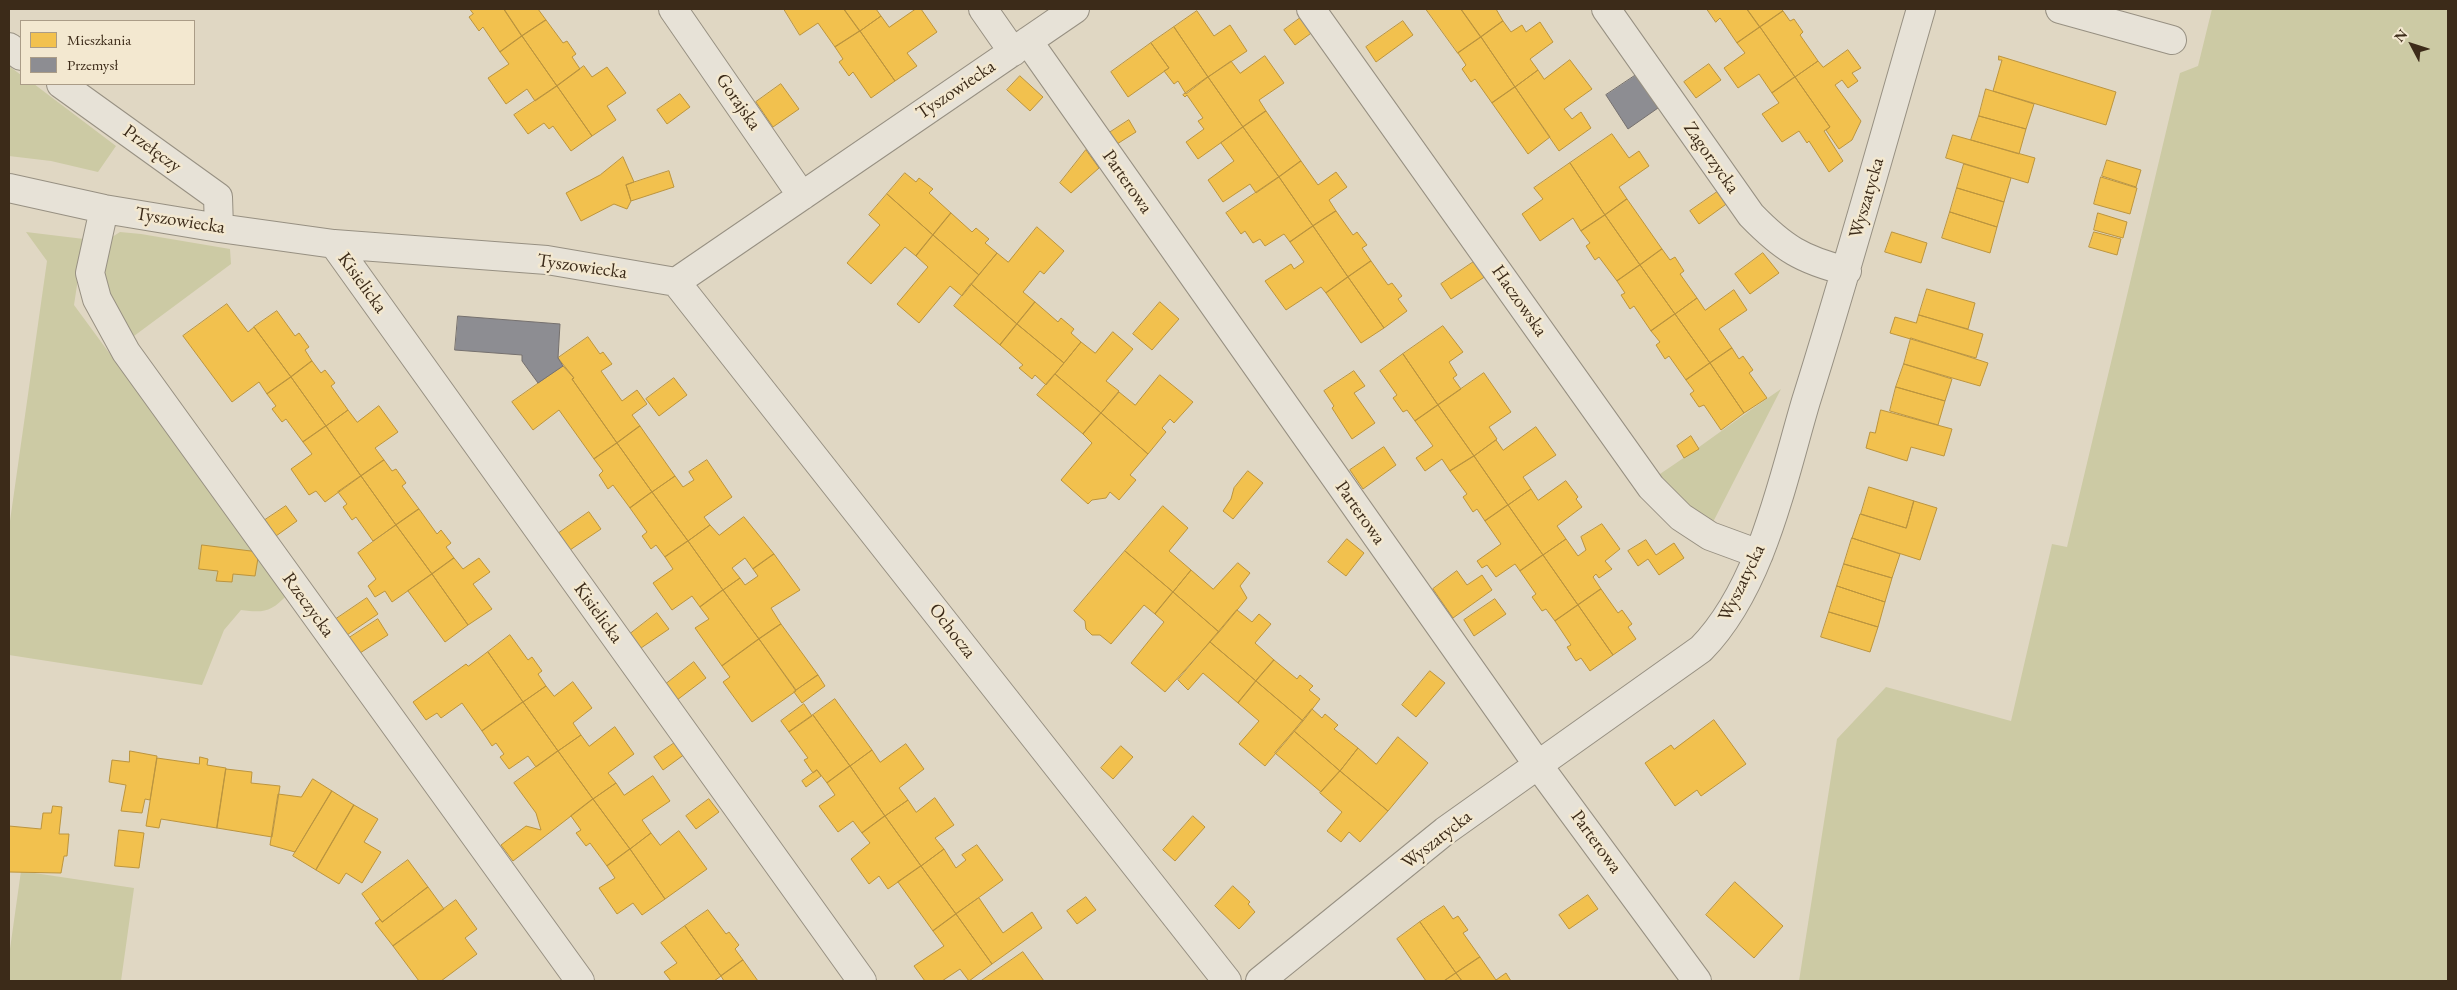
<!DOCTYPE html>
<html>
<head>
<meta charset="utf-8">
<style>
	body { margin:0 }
	#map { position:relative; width:2457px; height:990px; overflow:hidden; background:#e0d7c3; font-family:"EB Garamond",serif }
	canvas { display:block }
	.frame { position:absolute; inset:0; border:10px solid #3c2b19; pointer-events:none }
	.legend { position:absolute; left:20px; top:20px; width:175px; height:65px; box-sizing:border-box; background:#f3e8d0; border:1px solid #aa9c87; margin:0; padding:6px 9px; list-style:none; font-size:15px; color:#3c2b19 }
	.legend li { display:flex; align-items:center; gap:10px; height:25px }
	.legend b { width:25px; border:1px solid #aa9c87 }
	.north { position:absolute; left:2387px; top:20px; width:50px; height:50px; -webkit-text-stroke:4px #f3e8d0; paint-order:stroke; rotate:310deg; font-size:14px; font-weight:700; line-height:20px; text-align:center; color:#3c2b19 }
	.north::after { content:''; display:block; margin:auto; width:18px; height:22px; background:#3c2b19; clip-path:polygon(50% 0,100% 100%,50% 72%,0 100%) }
</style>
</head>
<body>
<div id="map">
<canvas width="2457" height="990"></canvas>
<div class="frame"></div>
<ul class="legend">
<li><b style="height:14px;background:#f2c14e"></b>Mieszkania</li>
<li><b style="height:14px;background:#8d8d92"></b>Przemysł</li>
</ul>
<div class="north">N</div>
</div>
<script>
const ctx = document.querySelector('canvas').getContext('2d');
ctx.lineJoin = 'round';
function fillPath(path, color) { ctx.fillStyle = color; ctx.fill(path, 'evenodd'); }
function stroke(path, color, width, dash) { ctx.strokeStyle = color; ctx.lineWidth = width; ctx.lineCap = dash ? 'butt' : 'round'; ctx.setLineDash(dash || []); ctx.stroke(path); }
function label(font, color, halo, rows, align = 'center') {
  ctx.font = font + ' "EB Garamond",serif'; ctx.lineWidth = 5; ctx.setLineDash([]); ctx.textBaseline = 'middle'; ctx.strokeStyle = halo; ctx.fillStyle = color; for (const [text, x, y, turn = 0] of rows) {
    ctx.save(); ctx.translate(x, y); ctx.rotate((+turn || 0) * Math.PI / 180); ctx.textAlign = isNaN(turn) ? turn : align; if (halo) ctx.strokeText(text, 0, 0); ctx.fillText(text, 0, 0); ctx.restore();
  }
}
fillPath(new Path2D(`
	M2212 9H2448V981H1799L1837 739 1886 687 2011 721 2052 544 2067 547 2180 73 2198 66Z
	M9 66 21 75V84H34L116 146 98 172 51 161 9 156Z
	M26 232 84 239 74 305 287 595C271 612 264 613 241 610L224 630 202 685 9 655V528L47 261Z
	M120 232 141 234 230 249 231 264 134 336 108 299 101 253 109 239Z
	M1781 389 1711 526 1657 476C1700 448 1739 417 1781 389Z
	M21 871 134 888 121 981H9V956Z`), '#cccaa4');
const homes = new Path2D(`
	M470 9H504L522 36 500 52 483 27 479 31 469 17 473 14Z
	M504 9H538L546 20 522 36Z
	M784 9H844L860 31 835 47 818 23 800 35Z
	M844 9H876L881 16 860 31Z
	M916 9H921L937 32 907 53 917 66 895 81 860 31 881 16 889 27Z
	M1426 9H1461L1481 37 1458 53Z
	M1461 9H1496L1503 21 1481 37Z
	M1707 9H1747L1760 27 1737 43 1720 18 1716 22Z
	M1747 9H1781L1783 11 1760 27Z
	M1197 11 1214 36 1230 25 1247 51 1208 77 1174 27Z
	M1783 11 1790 21 1794 19 1803 32 1800 35 1818 61 1795 77 1760 27Z
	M1303 16 1314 31 1295 45 1284 30Z
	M546 20 563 43 567 41 576 54 572 57 580 69 557 86 522 36Z
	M1403 21 1413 35 1376 62 1366 47Z
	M1503 21 1511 32 1522 25 1526 32 1540 22 1553 42 1530 59 1538 70 1515 87 1481 37Z
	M1174 27 1208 77 1186 94 1178 81 1174 84 1164 71 1169 68 1151 43Z
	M1760 27 1795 77 1772 93 1759 74 1738 88 1724 68 1745 53 1737 43Z
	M860 31 895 81 871 98 853 72 849 76 839 62 843 59 835 47Z
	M522 36 557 86 535 101 527 89 506 104 488 78 509 64 500 52Z
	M1481 37 1515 87 1492 103 1475 79 1471 82 1462 69 1466 65 1458 53Z
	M1151 43 1169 68 1128 97 1111 72Z
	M1848 50 1861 68 1852 73 1858 81 1848 88 1842 80 1835 85 1861 121 1852 140 1839 149 1826 130 1830 127 1795 77 1818 61 1823 67Z
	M1265 56 1284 83 1259 100 1266 111 1243 127 1208 77 1231 61 1240 73Z
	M1999 56 2116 92 2106 125 1993 91 2002 60H1999Z
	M1570 60 1592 89 1564 109 1572 119 1581 112 1591 128 1559 151 1515 87 1538 70 1544 79Z
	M1709 64 1721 80 1696 98 1684 82Z
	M584 66 592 77 607 67 626 93 607 106 616 120 592 136 557 86Z
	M1020 76 1043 97 1030 111 1007 90Z
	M1208 77 1243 127 1198 159 1186 142 1204 129 1198 121 1203 118 1187 95 1185 97 1183 95Z
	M1795 77 1830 127 1824 131 1843 161 1829 172 1809 141 1807 143 1799 131 1782 142 1762 114 1779 103 1772 93Z
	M781 84 799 109 773 127 756 102Z
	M557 86 592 136 571 151 553 126 549 129 544 123 528 134 514 115Z
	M1515 87 1550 137 1528 154 1492 103Z
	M1986 89 2034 104 2026 129 1979 116Z
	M680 94 690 107 667 124 657 110Z
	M1266 111 1301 161 1279 177 1243 127Z
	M1979 116 2026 129 2019 154 1971 140Z
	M1129 120 1136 132 1117 144 1109 133Z
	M1243 127 1279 177 1256 193 1250 184 1223 202 1208 180 1234 161 1221 143Z
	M1612 134 1629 158 1639 151 1649 166 1619 187 1627 199 1605 215 1570 163Z
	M1953 135 2035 158 2028 183 1946 158Z
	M1086 150 1099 168 1071 193 1060 183Z
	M623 157 634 182 626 185 631 201 627 209 614 204 581 221 566 193 600 175Z
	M2107 160 2141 170 2136 187 2102 176Z
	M1301 161 1318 185 1336 172 1347 187 1329 200 1336 211 1313 226 1279 177Z
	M1570 163 1605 215 1581 231 1573 218 1540 241 1522 214 1543 199 1534 188Z
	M1964 164 2011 178 2004 202 1957 188Z
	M669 171 674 187 631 201 626 185Z
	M905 173 916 182 919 178 933 189 929 193 951 213 933 235 887 194Z
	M1279 177 1313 226 1290 242 1284 234 1265 246 1260 239 1253 243 1245 231 1241 234 1226 213Z
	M2101 177 2137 188 2130 214 2094 204Z
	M1957 188 2004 202 1997 227 1950 212Z
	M1720 190 1729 202 1699 224 1690 211Z
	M887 194 933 235 916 256 905 247 871 284 847 263 880 225 869 215Z
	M1627 199 1662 249 1640 265 1605 215Z
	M1336 211 1353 235 1357 232 1367 245 1362 248 1371 261 1348 277 1313 226Z
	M1950 212 1997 227 1990 253 1942 238Z
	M951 213 972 232 976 228 989 239 985 243 997 253 979 275 933 235Z
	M2098 213 2127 222 2123 238 2094 230Z
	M1605 215 1640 265 1617 281 1599 257 1595 260 1586 246 1590 243 1581 231Z
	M1313 226 1348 277 1326 293 1321 287 1286 310 1265 281 1291 264 1294 269 1304 262 1290 242Z
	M1037 227 1064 251 1044 274 1040 271 1023 292 1035 302 1017 324 971 284 997 253 1008 262Z
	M1892 232 1927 243 1921 263 1885 252Z
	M2094 232 2121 239 2117 255 2089 247Z
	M933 235 979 275 962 296 950 286 919 323 897 304 928 267 916 256Z
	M1662 249 1670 260 1675 257 1684 271 1680 274 1697 298 1675 314 1640 265Z
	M1763 253 1779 273 1750 294 1735 274Z
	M1371 261 1388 285 1392 283 1402 296 1398 299 1407 311 1384 328 1348 277Z
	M1475 261 1486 276 1451 299 1441 284Z
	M1640 265 1675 314 1651 331 1634 306 1630 309 1621 295 1625 293 1617 281Z
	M1348 277 1384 328 1361 343 1326 293Z
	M971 284 1017 324 1000 345 954 306Z
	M1927 289 1975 303 1968 329 1919 315Z
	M1734 290 1747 310 1719 329 1732 348 1710 363 1675 314 1697 298 1705 310Z
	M1035 302 1058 322 1061 318 1074 329 1071 333 1081 342 1064 363 1017 324Z
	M1160 302 1179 319 1152 350 1133 334Z
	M227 304 248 332 254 327 291 377 267 394 259 382 232 402 183 336Z
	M277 311 295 336 299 333 309 347 305 350 312 361 291 377 254 327Z
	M1675 314 1710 363 1686 380 1669 356 1665 359 1656 345 1660 342 1651 331Z
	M1919 315 1983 334 1976 358 1890 333 1895 317 1916 323Z
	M1017 324 1064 363 1046 385 1035 375 1032 379 1019 368 1023 365 1000 345Z
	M1443 326 1463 352 1449 362 1457 375 1453 378 1461 389 1438 405 1403 354Z
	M1113 332 1133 349 1106 381 1119 391 1101 413 1055 374 1081 342 1095 353Z
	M588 337 600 354 603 352 612 364 601 371 622 401 637 390 647 404 632 415 640 426 617 443 572 379 574 378 558 358Z
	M1911 338 1988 363 1980 386 1904 364Z
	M1732 348 1739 359 1743 356 1753 370 1749 373 1767 398 1744 413 1710 363Z
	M1403 354 1438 405 1415 421 1407 410 1403 412 1393 398 1397 395 1380 371Z
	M312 361 321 373 325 370 335 383 331 386 348 410 326 426 291 377Z
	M1710 363 1744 413 1721 430 1704 405 1699 407 1690 394 1694 391 1686 380Z
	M1904 364 1952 379 1945 401 1896 387Z
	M563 366 574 378 572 379 617 443 594 459 559 410 533 430 512 402Z
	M1354 371 1365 386 1354 393 1375 423 1352 439 1332 408 1334 406 1324 391Z
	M1484 373 1511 412 1489 427 1497 439 1474 456 1438 405Z
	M1055 374 1101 413 1083 434 1037 395Z
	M1160 375 1193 402 1174 423 1170 419 1162 428 1166 432 1148 454 1101 413 1119 392 1135 405Z
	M291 377 326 426 303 442 286 419 282 422 272 409 276 406 267 394Z
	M674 378 687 395 659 416 646 399Z
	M1896 387 1945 401 1938 425 1890 411Z
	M1438 405 1474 456 1450 471 1442 459 1425 471 1416 458 1433 446 1415 421Z
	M379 406 398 432 375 448 384 460 361 476 326 426 348 410 357 422Z
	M1881 410 1952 429 1944 456 1911 447 1907 461 1866 448 1870 432 1875 433Z
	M1101 413 1148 454 1130 475 1136 480 1119 500 1110 492 1106 498 1092 500 1088 504 1061 480 1092 443 1083 434Z
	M326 426 361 476 325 502 316 491 309 495 291 469 312 454 303 442Z
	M640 426 675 476 652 492 617 443Z
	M1536 427 1556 455 1523 477 1531 489 1508 505 1474 456 1496 440 1503 450Z
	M1691 436 1699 449 1684 458 1677 446Z
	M617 443 652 492 630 508 613 485 608 489 599 475 603 471 594 459Z
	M1384 447 1396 465 1363 489 1350 470Z
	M1474 456 1508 505 1485 521 1477 509 1473 512 1463 497 1467 494 1450 471Z
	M384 460 392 471 396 469 406 483 402 486 419 509 396 525 361 476Z
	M707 460 732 497 704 517 710 525 688 541 652 492 675 476 683 487 694 480 689 472Z
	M1248 471 1263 483 1233 519 1223 511 1231 499 1234 488Z
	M361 476 396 525 373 541 356 517 352 520 343 507 347 504 338 492Z
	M1566 481 1578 497 1576 499 1582 507 1557 526 1566 539 1543 555 1508 505 1531 489 1538 500Z
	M1869 487 1914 501 1906 528 1861 514Z
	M652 492 688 541 665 557 656 545 651 549 642 536 647 532 630 508Z
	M1914 501 1937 508 1920 560 1852 538 1860 514 1906 528Z
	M1508 505 1543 555 1520 571 1515 564 1496 577 1487 565 1482 568 1477 561 1501 544 1485 521Z
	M286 506 297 521 276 536 265 520Z
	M1163 506 1188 528 1169 551 1191 570 1173 592 1125 551Z
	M419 509 437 534 441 530 451 543 446 547 454 558 432 574 396 525Z
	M589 512 601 529 570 550 559 533Z
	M744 517 774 554 753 569 745 558 732 568 740 578 723 590 688 541 710 525 719 535Z
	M1602 524 1620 549 1605 561 1612 569 1599 578 1596 574 1593 577 1601 589 1578 605 1543 555 1566 539 1578 556 1586 550 1581 537Z
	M396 525 432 574 392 602 385 591 375 597 368 586 376 579 358 553Z
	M1852 538 1900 554 1892 578 1844 564Z
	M1347 539 1364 553 1346 576 1328 562Z
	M1646 540 1656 555 1674 543 1684 558 1659 575 1648 559 1638 566 1628 551Z
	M688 541 723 590 700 607 692 596 672 610 653 583 673 569 665 557Z
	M202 545 259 552 255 576 233 574 232 582 216 581 218 571 199 569Z
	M1125 551 1173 592 1155 614 1144 605 1111 644 1100 635H1092L1086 629 1085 621 1074 611Z
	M774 554 800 590 771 608 781 624 759 639 723 590 740 578 745 585 758 576 753 569Z
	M1543 555 1578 605 1555 621 1546 609 1542 611 1532 597 1536 594 1520 571Z
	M454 558 463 569 479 558 490 572 473 584 492 609 468 625 432 574Z
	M1238 563 1250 573 1240 586 1247 598 1219 632 1173 592 1191 570 1213 589Z
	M1844 564 1892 578 1885 602 1837 586Z
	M1457 571 1467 585 1482 575 1492 590 1453 618 1433 589Z
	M432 574 468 625 445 642 408 591Z
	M1837 586 1885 602 1878 627 1829 612Z
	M1601 589 1618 613 1622 610 1632 624 1628 627 1636 639 1613 655 1578 605Z
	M723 590 759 639 722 666 695 628 709 619 700 607Z
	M1173 592 1219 632 1165 692 1131 663 1164 622 1155 614Z
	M367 598 378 614 347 635 336 619Z
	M1495 599 1506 614 1474 636 1464 620Z
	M1578 605 1613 655 1590 671 1581 658 1576 661 1567 647 1571 645 1555 621Z
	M1237 610 1252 622 1259 614 1271 624 1255 643 1274 660 1256 681 1210 642Z
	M1829 612 1878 627 1870 652 1821 637Z
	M657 613 669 629 641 648 630 634Z
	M378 619 388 635 360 653 349 638Z
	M781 624 818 675 796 690 759 639Z
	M510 635 528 660 532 657 542 671 538 674 546 686 523 702 488 652Z
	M759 639 796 691 752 722 723 682 730 677 722 666Z
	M1210 642 1256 681 1238 703 1203 673 1188 690 1178 680Z
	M488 652 523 702 482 731 462 703 441 718 437 713 426 720 413 702 466 664 468 666Z
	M1274 660 1297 679 1300 675 1313 686 1309 690 1320 699 1303 721 1256 681Z
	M694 662 706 678 677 700 666 684Z
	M1430 671 1445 683 1416 717 1402 705Z
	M818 675 825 686 802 703 794 692Z
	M1256 681 1303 721 1265 766 1239 744 1259 721 1238 703Z
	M573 682 592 708 573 723 581 735 558 751 523 702 546 686 554 696Z
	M835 699 872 750 850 766 813 715Z
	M523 702 558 751 536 767 528 756 509 769 500 757 504 754 496 743 492 746 482 731Z
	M804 704 812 716 789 732 781 721Z
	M1312 709 1322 718 1325 714 1338 725 1334 729 1358 748 1340 771 1294 731Z
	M813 715 850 766 827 783 817 770 813 773 804 760 808 758 789 732Z
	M1714 720 1746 764 1701 796 1697 790 1675 806 1645 763 1671 745 1674 749Z
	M615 727 634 754 608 773 616 783 593 799 558 751 581 735 589 746Z
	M1294 731 1340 771 1321 792 1275 753Z
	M1398 737 1428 763 1388 811 1340 771 1358 748 1376 764Z
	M676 742 685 754 663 770 654 757Z
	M906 744 924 769 899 788 908 800 885 816 850 766 872 750 880 762Z
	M1121 746 1133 757 1113 779 1101 768Z
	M130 751 157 756 150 800 145 799 142 813 121 811 126 785 109 782 112 760 129 762Z
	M558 751 593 799 513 861 501 845 526 826 541 830 536 813 514 783Z
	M200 757 208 759 207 765 226 768 217 828 161 819 159 828 146 826 157 758 199 764Z
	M850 766 885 816 862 833 853 821 838 832 819 806 835 795 827 783Z
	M226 769 252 772 251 783 280 786 272 837 217 828Z
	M817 770 821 776 806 787 802 781Z
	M1340 771 1388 811 1360 842 1349 832 1341 842 1327 831 1342 812 1320 793Z
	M653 776 670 801 642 820 651 833 630 849 593 799 616 783 624 795Z
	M313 779 332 791 295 852 270 845 278 794 301 797Z
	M332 791 354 805 316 870 293 856Z
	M935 798 954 825 935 838 944 849 921 866 885 816 908 800 916 812Z
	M593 799 630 849 607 866 590 843 586 846 576 833 581 830 571 816Z
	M709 799 719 812 696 829 686 816Z
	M354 805 378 819 364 842 381 852 362 883 346 873 339 884 316 870Z
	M53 806 62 807 59 834H69L67 856H64L61 873 9 872V826L41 829 43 813H51Z
	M885 816 921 866 888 889 879 876 869 884 851 859 870 843 862 833Z
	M1193 816 1205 827 1175 861 1163 850Z
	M119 830 144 833 139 868 115 866Z
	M679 831 707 869 665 899 630 849 651 833 660 845Z
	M977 845 1003 880 956 914 921 866 944 849 956 868 966 860 962 855Z
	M630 849 665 899 642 915 633 903 617 914 599 888 615 878 607 866Z
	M408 860 428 887 382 922 362 894Z
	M921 866 956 914 933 931 898 882Z
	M1735 882 1783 926 1754 958 1706 915Z
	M1233 886 1250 902 1248 904 1255 912 1239 929 1215 906Z
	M428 887 444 909 393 946 375 923 380 919 382 922Z
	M1588 895 1598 909 1569 929 1559 915Z
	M1086 897 1096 910 1077 924 1067 911Z
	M979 898 1003 933 1032 912 1042 928 992 964 956 914Z
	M456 900 477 929 465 938 477 954 441 981H419L393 946Z
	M1444 906 1453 919 1458 916 1468 930 1463 933 1480 957 1456 973 1420 922Z
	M708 910 726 934 729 932 739 945 735 949 743 960 721 976 685 926Z
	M956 914 992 964 969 981 960 969 942 981H925L914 966 944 946 933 931Z
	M1420 922 1456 973 1444 981H1426L1397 939Z
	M685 926 721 976 714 981H671L664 972 677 963 661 943Z
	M1023 952 1044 981H981Z
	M1480 957 1496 980 1506 973 1511 981H1462L1456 973Z
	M743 960 758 981H724L721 976Z
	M1456 973 1462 981H1444Z`);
fillPath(homes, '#f2c14e');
stroke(homes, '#bb943e', 1);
const industry = new Path2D(`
	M1636 75 1658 108 1628 129 1606 95Z
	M458 316 560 324 558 358 563 366 538 383 522 361V355L455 350Z`);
fillPath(industry, '#8d8d92');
stroke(industry, '#75706e', 1);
const street = new Path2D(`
	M673 9 802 196
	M983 9 1013 52
	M1311 9 1651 487 1681 517 1710 536 1759 554
	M1606 9 1751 215C1783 248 1802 260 1847 271
	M2060 9 2172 40
	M1028 41 1538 765 1697 981
	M9 47 21 56
	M61 84 218 197 219 228
	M9 188 104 209 219 228 334 244 547 260 676 282 1075 9
	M104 209 90 273 97 299 126 352 580 981
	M334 244 862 981
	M676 282 1227 981
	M1260 981 1445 831 1701 649C1761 588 1782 482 1806 401 1847 271 1883 140 1921 9`);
stroke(street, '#979082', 30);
stroke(street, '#e7e2d7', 28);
label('19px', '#3c2b19', '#f3e8d0', [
	["Tyszowiecka",956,90,-34],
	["Gorajska",738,102,55],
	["Przełęczy",152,149,36],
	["Zagorzycka",1711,158,55],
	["Parterowa",1127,182,55],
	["Wyszatycka",1867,198,-74],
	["Tyszowiecka",180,221,9],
	["Tyszowiecka",582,267,8],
	["Kisielicka",362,283,54],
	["Haczowska",1519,301,55],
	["Parterowa",1360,513,55],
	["Wyszatycka",1742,583,-64],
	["Rzeczycka",308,605,54],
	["Kisielicka",598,613,54],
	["Ochocza",952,631,52],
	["Wyszatycka",1437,840,-38],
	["Parterowa",1596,842,54]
]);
</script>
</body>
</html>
